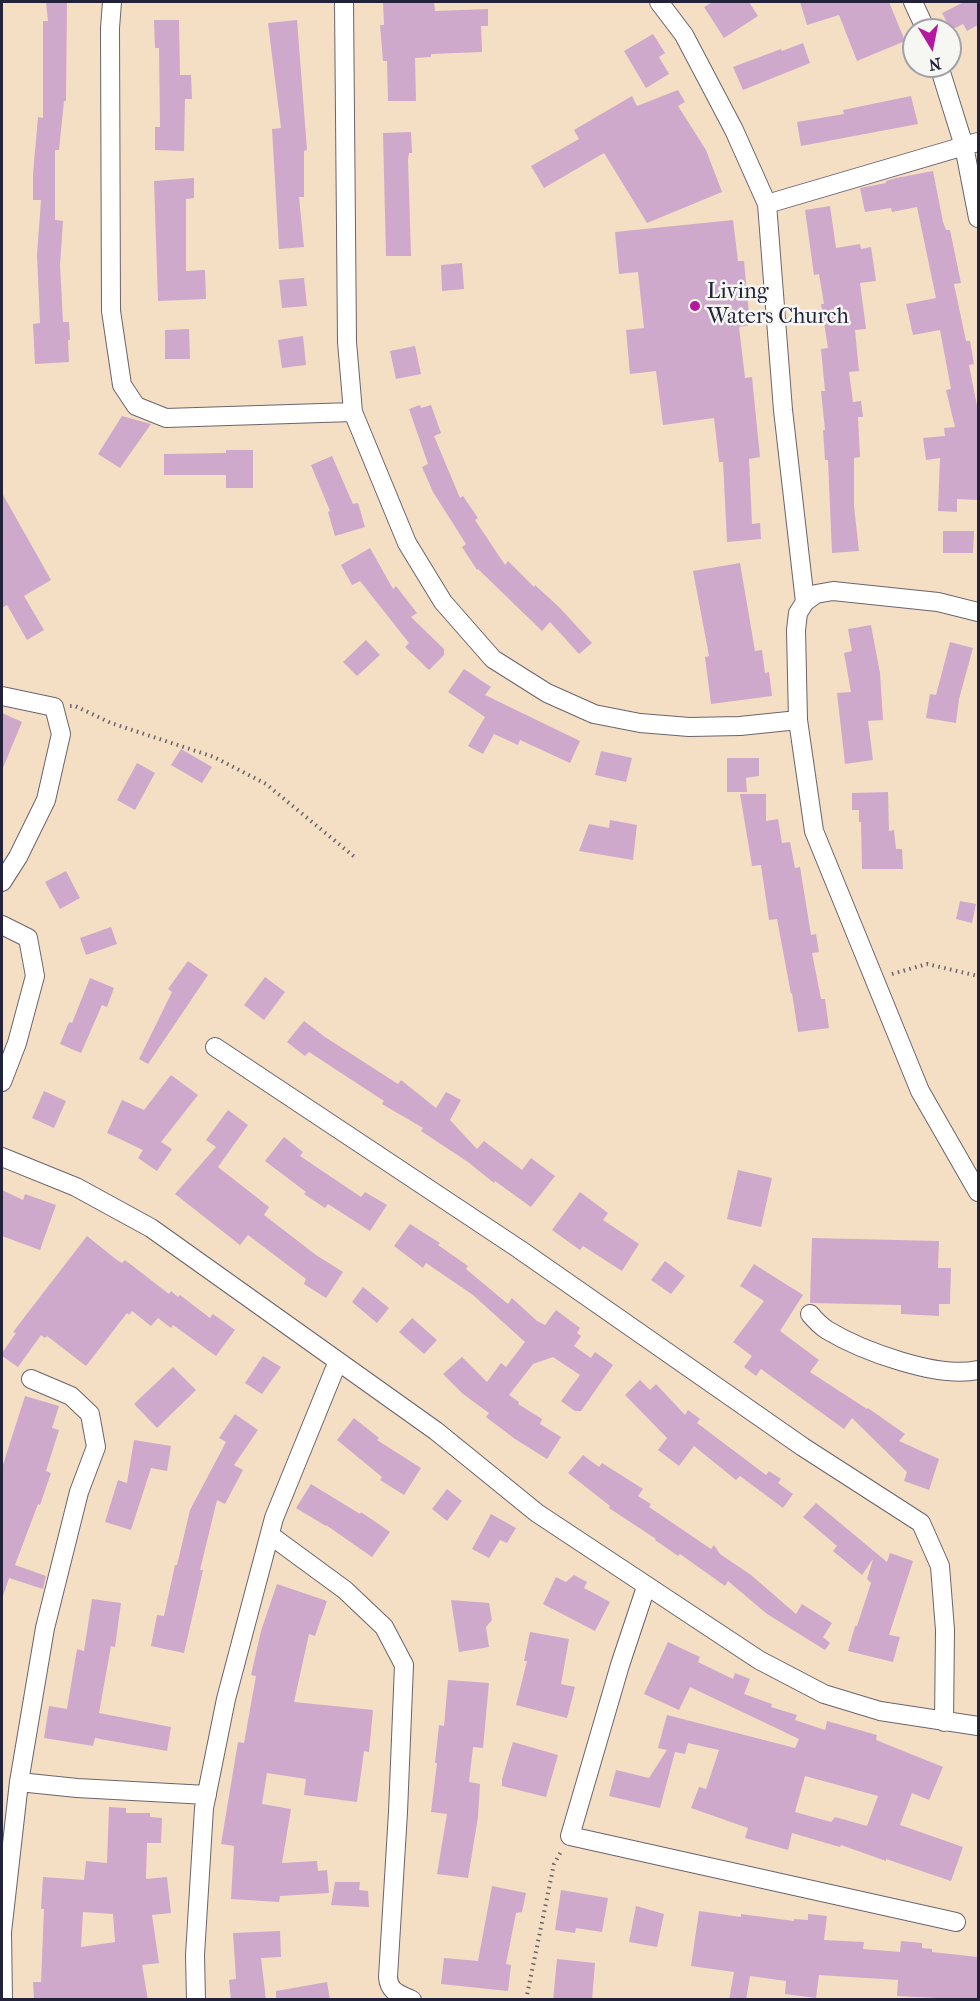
<!DOCTYPE html>
<html>
<head>
<meta charset="utf-8">
<style>
	body { margin:0 }
	#map { position:relative; width:980px; height:2001px; overflow:hidden; background:#f4dfc5; font-family:"IM FELL French Canon",serif }
	canvas { display:block }
	.frame { position:absolute; inset:0; border:3px solid #22223b; pointer-events:none }
	.north { position:absolute; left:902px; top:18px; width:60px; height:60px; box-sizing:border-box; background:#f6f6f2; border:2px solid #a1a1a9; border-radius:50%; rotate:170deg; font-size:16px; font-weight:700; line-height:24px; text-align:center; color:#22223b }
	.north::after { content:''; display:block; margin:auto; width:21px; height:27px; background:#b5179e; clip-path:polygon(50% 0,100% 100%,50% 72%,0 100%) }
</style>
</head>
<body>
<div id="map">
<canvas width="980" height="2001"></canvas>
<div class="frame"></div>
<div class="north">N</div>
</div>
<script>
const ctx = document.querySelector('canvas').getContext('2d');
ctx.lineJoin = 'round';
function fillPath(path, color) { ctx.fillStyle = color; ctx.fill(path, 'evenodd'); }
function stroke(path, color, width, dash) { ctx.strokeStyle = color; ctx.lineWidth = width; ctx.lineCap = dash ? 'butt' : 'round'; ctx.setLineDash(dash || []); ctx.stroke(path); }
function label(font, color, halo, rows, align = 'center') {
  ctx.font = font + ' "IM FELL French Canon",serif'; ctx.lineWidth = 5; ctx.setLineDash([]); ctx.textBaseline = 'middle'; ctx.strokeStyle = halo; ctx.fillStyle = color; for (const [text, x, y, turn = 0] of rows) {
    ctx.save(); ctx.translate(x, y); ctx.rotate((+turn || 0) * Math.PI / 180); ctx.textAlign = isNaN(turn) ? turn : align; if (halo) ctx.strokeText(text, 0, 0); ctx.fillText(text, 0, 0); ctx.restore();
  }
}
fillPath(new Path2D(`
	M46 2H67L66 101H64L59 150H55V220L63 221 60 265 63 322H69L70 340H68L69 362 35 364 33 324 40 323 37 255 41 200H33V174L38 117 43 118V21H48Z
	M383 2H434L435 11 488 9V26H481L482 52 431 54V57L415 58 416 101H388L387 61H383L380 25H384Z
	M713 2H749L758 16 724 38 704 7Z
	M800 2H889L905 41 857 61 839 15 807 25Z
	M964 2H978V25L967 31 963 24 951 30 942 13Z
	M154 20H179L180 75H191L192 99H185L184 151 155 150V127H160L159 48H155Z
	M297 20 307 150 304 151V197H299L304 247 279 249 272 129 281 128 268 23Z
	M653 34 665 53 659 57 669 74 646 88 624 51Z
	M803 43 810 63 743 90 733 67 781 49 782 51Z
	M678 90 685 102 678 106 706 150 722 192 647 223 604 153 544 188 531 166 579 139 574 130 632 96 637 106Z
	M911 96 918 124 801 146 797 122 844 114 843 110Z
	M411 132 412 153H409L408 160 411 256H386L383 133Z
	M933 171 943 222 946 230H950L956 259 961 283 954 284 966 341H970L974 364 969 365 978 411V500L957 499V512L938 511 940 458 926 460 923 438 945 436 944 428 955 427 946 390 951 389 940 330 913 335 906 304 936 298 917 207 892 212 891 208 865 212 860 188 886 183V181L896 178Z
	M194 178V198L186 199V271L205 270 206 299 158 301 154 181Z
	M830 206 836 248 860 244 861 249 871 247 876 281 860 283 866 329 855 330 859 371 849 372 853 402 861 401 863 417H858L860 457 854 458V506L859 551 832 553 828 460H825L823 430H825L821 391H825L821 349 828 348 821 304H824L819 274 814 275 805 210Z
	M733 220 738 261H744L750 325 739 327 745 378 752 377 760 457 749 459 752 524 760 523 761 539 727 542 723 462H719L714 418 663 425 656 371 630 374 626 330 644 328 638 272 619 274 615 232Z
	M462 263 464 289 442 291 441 265Z
	M304 278 307 306 282 308 279 280Z
	M189 329 190 359H165V330Z
	M303 336 306 365 282 368 278 340Z
	M415 346 421 374 396 379 390 351Z
	M420 405 421 408 431 405 441 433 434 436 460 498 463 496 478 518 475 520 505 565 508 561 534 587 535 585 560 608 592 643 579 654 550 622 542 631 478 569 477 570 462 547 466 544 433 492 422 467 428 464 409 409Z
	M122 416 151 424 120 468 98 454Z
	M226 450H253V488H226V475H164V454L226 453Z
	M332 456 353 504 358 503 365 527 335 536 328 512 330 511 311 465Z
	M2 493 51 580 24 596 44 630 27 640 7 605 2 608Z
	M943 531H974L973 553H943Z
	M370 548 393 589 396 586 417 613 411 617 444 649V655L429 670 405 647 409 643 360 581 352 585 341 565Z
	M740 563 755 651 762 650 765 673 769 672 772 696 711 704 705 657 709 656 693 571Z
	M871 625 880 673 883 720 868 721 873 760 845 764 837 693 851 692 844 653 852 651 848 629Z
	M366 640 380 655 357 676 343 662Z
	M950 642 973 648 959 699 956 723 926 718 930 694 936 695Z
	M464 669 491 687 485 695 580 741 570 763 520 740 518 745 494 734 483 754 468 746 485 717 448 692Z
	M2 713 22 722 2 770Z
	M181 749 212 767 202 783 171 765Z
	M601 751 632 758 626 782 595 775Z
	M727 758H759V776L746 778 747 792H727Z
	M137 763 155 773 135 810 117 800Z
	M888 792 889 831 894 830 896 849H902L903 869H862L861 822H859V810H852V793Z
	M740 794H766V821L778 819 782 843 790 842 795 868 800 867 811 935 816 934 819 952 812 953 821 999H825L829 1028 798 1032 792 993 791 994 777 919 769 920 761 865 752 866Z
	M610 820 637 825 633 860 579 851 589 824 609 828Z
	M66 871 80 898 60 909 45 882Z
	M960 901 976 904 972 923 956 919Z
	M111 927 117 944 86 955 80 938Z
	M188 961 208 975 148 1064 139 1059 172 992 168 989Z
	M265 977 285 992 264 1020 244 1005Z
	M90 978 114 988 107 1007 102 1005 81 1053 60 1044 69 1022 72 1023Z
	M304 1021 325 1037 398 1084 401 1080 436 1108 446 1092 461 1100 450 1120 477 1149 484 1141 522 1170 531 1158 555 1176 531 1207 495 1181 494 1183 468 1162 421 1131 423 1128 382 1104 384 1101 309 1052 305 1056 287 1042Z
	M171 1075 198 1095 161 1142 172 1149 157 1171 138 1158 143 1150 107 1133 122 1100 144 1110Z
	M44 1091 66 1101 54 1128 32 1118Z
	M228 1110 248 1125 218 1167 269 1207 264 1215 316 1255 343 1272 326 1298 304 1284 306 1279 248 1235 240 1245 175 1194 216 1147 206 1140Z
	M284 1137 303 1152 300 1156 361 1197 365 1192 387 1205 370 1231 328 1204 325 1208 304 1194 306 1192 265 1161Z
	M738 1170 772 1178 761 1227 727 1219Z
	M2 1190 23 1200 25 1194 56 1205 40 1250 2 1236Z
	M580 1192 608 1213 603 1220 639 1244 622 1271 583 1246 580 1250 552 1230Z
	M410 1224 440 1243 438 1245 468 1266 466 1269 508 1304 512 1298 537 1321 545 1325 556 1310 580 1328 577 1333 581 1336 574 1346 591 1358 595 1352 613 1365 581 1411H575L561 1401 580 1375 553 1357 533 1364 509 1395 519 1402 518 1404 542 1419 540 1424 561 1437 547 1459 515 1439 486 1417 489 1413 463 1394 443 1374 462 1357 487 1382 501 1363 506 1367 525 1342 473 1295 426 1263 423 1268 394 1246Z
	M87 1236 117 1260 122 1263 125 1260 169 1294 171 1291 178 1297 180 1295 210 1318 213 1314 235 1330 216 1356 173 1325 171 1328 158 1318 151 1326 132 1311 129 1315 127 1313 86 1366 47 1336 45 1338 41 1335 18 1367 2 1356V1353L16 1333 13 1332Z
	M812 1238 939 1241 938 1268H951L950 1304H939V1316L901 1314V1305L810 1303Z
	M665 1261 685 1276 671 1294 651 1280Z
	M754 1264 803 1295 780 1331 819 1360 810 1372 867 1409 868 1408 905 1434 899 1441 939 1459 929 1490 904 1481 907 1472 852 1418 844 1429 761 1369 756 1376 744 1367 752 1356 733 1342 764 1301 740 1286Z
	M363 1287 389 1308 377 1323 352 1302Z
	M412 1318 437 1340 424 1354 399 1332Z
	M263 1356 281 1367 262 1394 245 1383Z
	M173 1367 196 1390 157 1428 134 1404Z
	M640 1380 650 1390 656 1384 685 1415 688 1410 700 1419 697 1423 766 1475 769 1471 781 1479 778 1483 793 1494 783 1508 740 1476 736 1480 694 1446 679 1466 658 1450 667 1438 625 1395Z
	M25 1396 59 1406 52 1428 59 1430 46 1471 51 1473 40 1505 38 1504 15 1565 46 1576 43 1589 9 1578 3 1596 2 1468Z
	M235 1414 258 1430 234 1465 243 1470 225 1504 217 1500 200 1570H203L184 1653 151 1646 157 1615 164 1616 175 1565H177L190 1510 226 1442 219 1438Z
	M354 1418 379 1438 377 1440 421 1468 404 1495 380 1480 382 1477 337 1440Z
	M134 1440 171 1446 167 1471 151 1468 131 1530 105 1522 118 1480 127 1483Z
	M583 1455 599 1467 602 1463 643 1489 638 1496 651 1504 649 1507 711 1549 714 1545 720 1554 751 1575 796 1614 802 1604 832 1623 823 1637 830 1643 825 1650 767 1614 728 1581 725 1586 680 1554 678 1556 655 1540 656 1539 609 1508 610 1506 568 1473Z
	M311 1484 360 1514 361 1512 390 1532 372 1557 326 1525V1526L296 1508Z
	M447 1489 462 1501 447 1521 432 1509Z
	M816 1503 887 1562 890 1553 913 1561 889 1635 900 1637 893 1662 848 1651 855 1626H857L871 1583 867 1579 873 1559 862 1575 833 1551 837 1546 803 1517Z
	M491 1514 516 1528 507 1543 500 1540 489 1558 472 1549Z
	M574 1575 587 1582 584 1588 610 1602 595 1631 543 1604 556 1577 566 1582Z
	M277 1584 327 1601 315 1636 309 1634 294 1702 373 1710 369 1752 364 1751 357 1802 304 1795 306 1779 267 1773 262 1804 291 1809 282 1863 317 1861 318 1871 327 1870 329 1893 280 1896 279 1902 231 1899 234 1846 221 1844 238 1742 244 1743 256 1676 251 1675 261 1631Z
	M92 1599 121 1603 115 1647 111 1646 99 1713 171 1727 167 1751 95 1738 93 1746 44 1738 49 1706 67 1709 77 1649 84 1651Z
	M451 1600 489 1603 492 1620 486 1627 489 1647 459 1652Z
	M530 1632 569 1639 561 1684 575 1687 567 1718 516 1705 527 1661H524Z
	M668 1642 700 1657 698 1662 733 1679 735 1673 750 1679 744 1694 772 1704 771 1707 797 1715 795 1720 825 1730 827 1721 877 1735 876 1740 943 1767 929 1800 912 1793 900 1825 963 1847 951 1881 886 1859V1861L841 1845 840 1847 792 1833 788 1850 745 1838 748 1828 691 1808 699 1787 706 1789 719 1750 688 1743 685 1754 675 1752 660 1808 609 1796 616 1770 649 1778 667 1750 658 1748 667 1715 795 1748 799 1739 690 1687 679 1710 644 1694ZM805 1776 878 1796 867 1826 835 1817 831 1822 795 1812Z
	M448 1680 489 1683 483 1748 473 1747 469 1782 480 1784 478 1817 468 1878 437 1874 447 1814 431 1812 437 1763H435L439 1725 444 1726Z
	M513 1742 558 1755 546 1797 502 1786V1779Z
	M109 1807 126 1808V1813H150V1817L162 1818 161 1843H147L146 1879 167 1877 171 1913 152 1915 159 1963 142 1965 148 2000H34L33 1982H41L44 1909H41L43 1877 84 1880 86 1861 107 1863ZM83 1912 113 1914 115 1942 81 1947Z
	M335 1882H360L359 1890 368 1891 369 1907 331 1905Z
	M492 1886 526 1893 522 1912 516 1913 506 1964 511 1965 508 1991 441 1984 444 1958 478 1961Z
	M561 1890 608 1898 602 1932 576 1928 575 1933 555 1930Z
	M636 1906 664 1914 657 1947 629 1942Z
	M699 1911 741 1917V1914L794 1921V1919L808 1920V1914L827 1916 824 1940 864 1942 863 1949 900 1952 901 1941 922 1943V1948L932 1949V1952L978 1957 977 2000 897 1996 898 1980 819 1975 816 1998 785 1994 786 1981 750 1976 746 2000H729L734 1972 691 1966Z
	M280 1931 281 1957 261 1958 266 2000H231L229 1980 236 1979 233 1933Z
	M557 1959 595 1963 592 2000H553Z
	M327 1982 330 2000H276V1991Z`), '#cea9cb');
const street = new Path2D(`
	M112 2 110 28 111 311 122 385 136 406 166 418 353 412
	M344 2 347 342 353 412 407 543 443 602 493 659 547 693 594 714 640 723 689 727 740 726 798 720
	M659 2 684 35 734 130 767 204 783 410 805 602
	M913 2 926 30
	M939 66 964 146 978 218
	M767 204 978 142
	M978 612 938 602 833 591 816 594 805 602 798 613 796 630 798 720 814 831 920 1091 978 1192
	M2 696 54 707 61 734 46 800 18 857 2 882
	M2 925 28 938 35 976 17 1043 2 1082
	M215 1047 519 1249 803 1447 921 1523 940 1566 945 1630 944 1722
	M2 1157 76 1187 151 1228 436 1431 537 1513 759 1660 824 1694 880 1711 978 1726
	M810 1314C815 1320 821 1326 827 1330 862 1351 938 1379 978 1370
	M270 1535 345 1590 384 1627 404 1665 398 1812 388 1977C389 1992 399 1994 412 2000
	M646 1587 620 1665 570 1836 956 1922
	M19 1782 77 1788 207 1795
	M3 2000 2 1932 19 1782 45 1628 79 1492 96 1447 90 1414 71 1396 31 1379
	M196 2000 195 1955 204 1808 226 1699 274 1518 338 1361`);
stroke(street, '#6c646b', 20);
stroke(new Path2D(`
	M70 706H75L111 723 214 757 266 784 357 859
	M892 974 927 964 978 976
	M526 2000 554 1864 562 1850`), '#6c646b', 4, [1.5, 4.5]);
stroke(street, '#fff', 18);
for (const [x, y, r, color] of [
	[695,306,6,"#b5179e"]
]) { const dot = new Path2D(); dot.arc(x, y, r, 0, 2 * Math.PI); ctx.fillStyle = color; ctx.fill(dot); stroke(dot, '#f6f6f2', 2); }
label('22px', '#22223b', '#f6f6f2', [
	["Living",707,293],
	["Waters Church",707,318]
], 'left');
</script>
</body>
</html>
